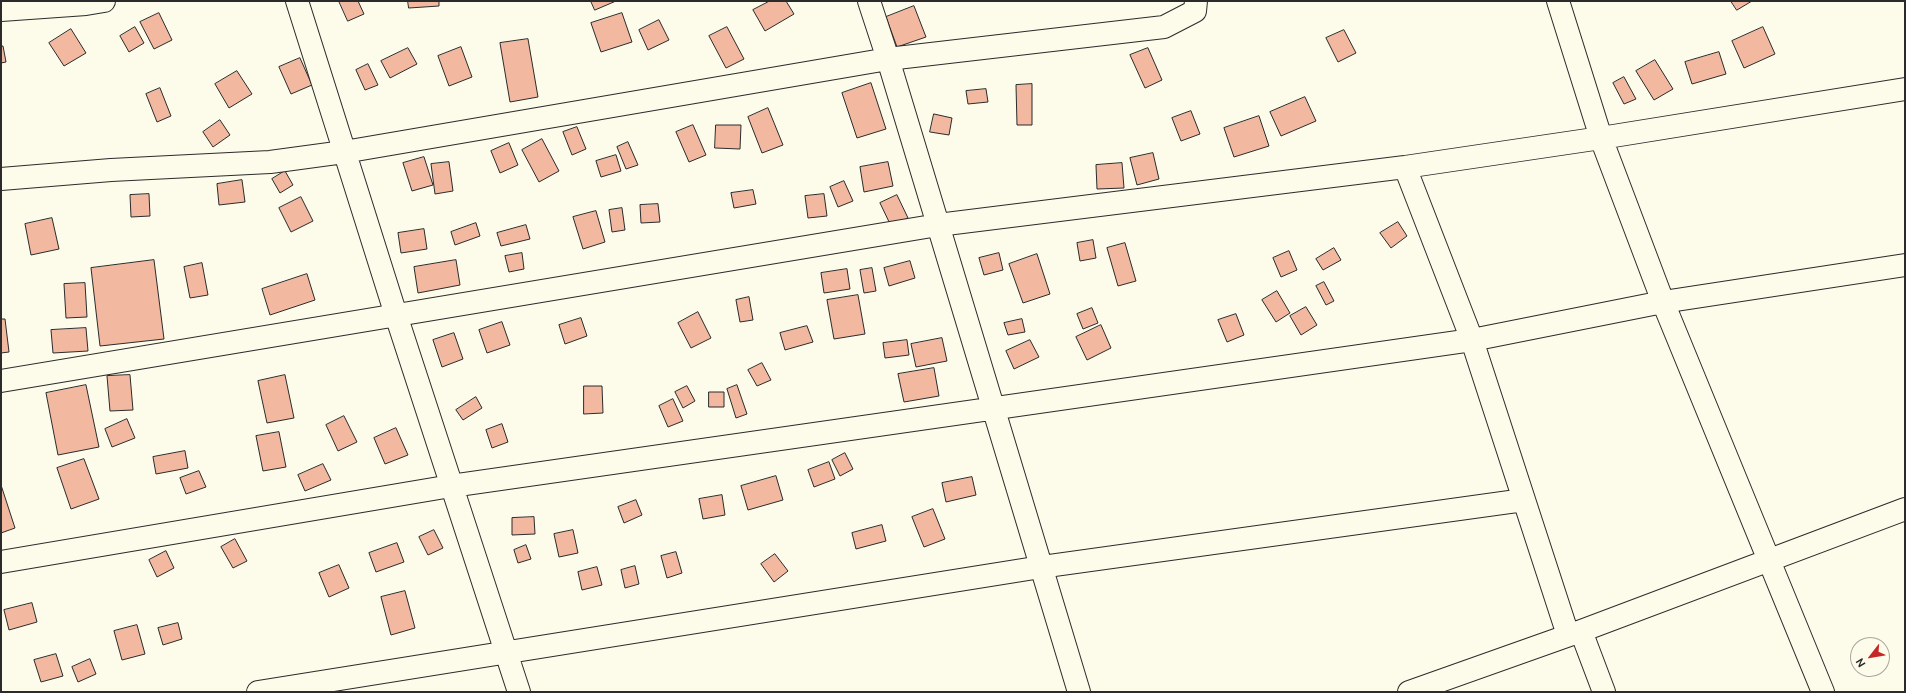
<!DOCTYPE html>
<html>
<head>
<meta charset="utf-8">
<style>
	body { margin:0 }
	#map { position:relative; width:1906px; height:693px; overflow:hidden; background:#fdfbea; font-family:Ubuntu,sans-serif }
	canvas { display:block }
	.frame { position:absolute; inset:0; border:2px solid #2b2b2b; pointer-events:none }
	.north { position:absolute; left:1850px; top:637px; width:40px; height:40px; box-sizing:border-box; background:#fdfbea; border:1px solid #a9a89e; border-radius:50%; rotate:239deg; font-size:11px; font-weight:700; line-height:16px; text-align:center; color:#2b2b2b }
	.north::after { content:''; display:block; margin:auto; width:14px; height:18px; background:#c62828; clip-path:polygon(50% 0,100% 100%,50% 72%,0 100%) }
</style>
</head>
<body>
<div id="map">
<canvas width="1906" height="693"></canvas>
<div class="frame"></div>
<div class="north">N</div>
</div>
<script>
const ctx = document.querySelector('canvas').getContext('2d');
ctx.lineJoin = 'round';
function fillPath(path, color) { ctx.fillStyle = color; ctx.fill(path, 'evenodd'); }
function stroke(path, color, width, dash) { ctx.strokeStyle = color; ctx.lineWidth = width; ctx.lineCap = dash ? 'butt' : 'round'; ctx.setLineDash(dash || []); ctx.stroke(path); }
const building = new Path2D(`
	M339 1H358L364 14 348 21Z
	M408 1H439V6L409 8Z
	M591 1H616L595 10Z
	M770 1H786L794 14 765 31 753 10Z
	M1731 1H1752L1737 10Z
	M914 6 926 37 897 47 886 17Z
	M159 13 172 40 154 49 140 22Z
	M622 13 632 42 601 52 591 23Z
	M659 20 669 40 648 50 639 30Z
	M135 27 144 43 129 52 120 36Z
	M727 27 744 59 726 68 709 36Z
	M1763 27 1775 54 1744 68 1732 41Z
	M71 29 86 53 64 66 49 43Z
	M1344 30 1356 53 1338 62 1326 38Z
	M528 39 538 97 510 102 500 43Z
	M1 46H3L6 62 1 63Z
	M461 47 472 77 449 86 438 56Z
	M408 48 417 64 390 78 381 61Z
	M1148 48 1162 80 1145 88 1130 55Z
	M1719 52 1726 74 1692 84 1685 62Z
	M300 58 312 85 291 94 279 67Z
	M1655 60 1673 89 1654 100 1636 71Z
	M368 64 378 85 365 90 356 70Z
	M237 71 252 94 229 108 215 84Z
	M1624 77 1636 99 1624 104 1613 83Z
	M871 83 886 129 857 138 842 93Z
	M1032 84V125H1017L1016 85Z
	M160 88 171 116 157 122 146 94Z
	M986 89 988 102 968 104 966 91Z
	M1305 97 1316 121 1281 136 1270 112Z
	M768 108 783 145 762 153 748 117Z
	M1191 111 1200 134 1181 141 1172 118Z
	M934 114 952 118 949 135 930 132Z
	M1259 116 1269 146 1234 157 1224 128Z
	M220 120 230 135 213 147 203 132Z
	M693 125 706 155 689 162 676 132Z
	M716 125H741L740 149 715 148Z
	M577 127 586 149 572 155 563 132Z
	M542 139 559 171 539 182 522 150Z
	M628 142 638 165 626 169 617 147Z
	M509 143 518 165 500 173 491 151Z
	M1153 153 1159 179 1137 185 1130 158Z
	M616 155 621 171 601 177 596 161Z
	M424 157 433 185 412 191 403 163Z
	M449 162 453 191 435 194 431 164Z
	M888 162 893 186 864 192 860 167Z
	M1122 163 1124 188 1097 189 1096 165Z
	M285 171 293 185 280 193 272 179Z
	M242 180 245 202 219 205 217 184Z
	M844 181 853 201 838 207 830 187Z
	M753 190 756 204 734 208 731 193Z
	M149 194 150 216 131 217 130 195Z
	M824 194 827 216 808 218 805 196Z
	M897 195 908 218 891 226 880 203Z
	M301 197 313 221 291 232 279 208Z
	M658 204 660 222 641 223 640 205Z
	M622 208 625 230 612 232 609 210Z
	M596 211 605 242 583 249 573 217Z
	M52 218 59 249 31 255 25 224Z
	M1398 222 1407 236 1391 248 1380 233Z
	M476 223 480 236 455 245 451 232Z
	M526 225 530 239 501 246 497 233Z
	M424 229 427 249 401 253 398 233Z
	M1093 240 1096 258 1080 261 1077 243Z
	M1125 243 1136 281 1118 286 1107 248Z
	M1334 248 1341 260 1323 270 1316 259Z
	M1289 251 1297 270 1281 277 1273 258Z
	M522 253 524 269 509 272 505 256Z
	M999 253 1003 270 984 275 979 258Z
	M1037 254 1050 294 1023 303 1009 264Z
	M154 260 164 339 100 346 91 268Z
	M456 260 460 285 418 293 414 267Z
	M910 261 915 278 889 286 884 268Z
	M202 263 208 295 190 298 184 267Z
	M872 268 876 291 864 293 860 270Z
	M847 269 850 289 824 293 821 273Z
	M307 274 315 300 270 315 262 289Z
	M1324 282 1334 301 1326 305 1316 286Z
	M85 283 87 317 66 318 64 284Z
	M1277 291 1290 313 1276 322 1262 300Z
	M858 295 865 334 834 339 827 300Z
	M749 297 753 320 740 322 736 300Z
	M1306 307 1317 325 1301 335 1290 316Z
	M1092 308 1098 323 1083 329 1077 314Z
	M698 312 711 338 691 348 678 323Z
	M1236 314 1244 335 1227 342 1218 320Z
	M581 318 587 336 565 344 559 325Z
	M1 319H5L9 352 1 353Z
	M1022 319 1025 332 1008 335 1004 323Z
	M502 322 510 345 487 353 479 330Z
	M1101 325 1111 348 1087 360 1076 337Z
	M807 326 813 342 785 350 780 333Z
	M86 328 88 351 53 353 51 330Z
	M454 333 463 359 442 367 433 340Z
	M942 338 947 361 916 367 911 344Z
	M907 340 909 355 885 358 883 343Z
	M1030 340 1039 357 1014 369 1006 351Z
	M762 363 771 380 757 386 748 370Z
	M934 368 939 396 904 402 898 374Z
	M130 375 133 410 110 411 107 376Z
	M285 375 294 418 267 423 258 381Z
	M86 385 99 447 58 455 46 393Z
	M737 385 747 414 736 418 727 389Z
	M584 386H602L603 413 584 414Z
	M687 386 695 401 683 408 675 392Z
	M709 392H724V407H709Z
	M476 397 482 408 463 420 456 410Z
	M673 399 683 421 668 427 659 406Z
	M344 416 357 442 338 451 326 425Z
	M127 419 135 438 112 447 105 429Z
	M502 424 508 442 492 448 486 430Z
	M396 428 408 455 385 464 374 438Z
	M279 432 286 467 263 471 256 436Z
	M185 451 188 468 156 474 153 457Z
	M845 453 853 469 840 476 832 460Z
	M84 459 99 499 71 509 57 468Z
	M829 462 835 479 814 487 808 470Z
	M323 464 331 480 305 491 298 475Z
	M199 471 206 487 186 494 180 478Z
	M776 476 783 500 748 510 741 486Z
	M972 477 976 495 946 502 942 483Z
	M1 485 15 528 1 533Z
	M722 495 725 515 703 519 699 499Z
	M636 500 642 515 624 523 618 507Z
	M933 509 945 539 924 547 912 517Z
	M534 517 535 534 512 535V518Z
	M882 525 886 541 856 549 852 533Z
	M434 530 443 548 428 555 419 537Z
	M573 530 578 553 559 557 554 534Z
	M235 539 247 561 233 568 221 547Z
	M397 543 404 562 376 572 369 553Z
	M526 545 531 559 518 563 514 550Z
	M166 551 174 568 157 577 149 560Z
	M676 552 682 573 667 578 661 556Z
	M775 554 788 571 774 582 761 564Z
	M339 565 349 588 329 597 319 573Z
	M635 566 639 584 625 588 621 570Z
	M597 567 602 585 582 590 578 572Z
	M405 591 415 628 391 635 381 597Z
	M32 603 37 622 9 630 4 610Z
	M178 623 182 639 163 645 158 628Z
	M137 625 145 654 122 660 114 631Z
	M56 654 63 676 41 682 34 660Z
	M90 659 96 674 78 682 72 667Z`);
fillPath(building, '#f2b8a0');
stroke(building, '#2b2b2b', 1);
const street = new Path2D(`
	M297 1 396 315 519 692
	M869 1 888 59 1079 692
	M1558 1 1601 138 1663 302 1823 692
	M1 10 86 4 104 1
	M1405 167 1472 340 1568 635
	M1 179 111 170 270 162 344 152 888 59 1164 27 1195 11 1196 1
	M1 381 938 225 1405 167 1601 138 1905 89
	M1 562 451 486 1472 340 1663 302 1905 265
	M1581 631 1604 692
	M258 692 1041 567 1524 500
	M1409 692 1581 631 1905 509`);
stroke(street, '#2b2b2b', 24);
stroke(street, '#fdfbea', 22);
</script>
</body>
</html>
